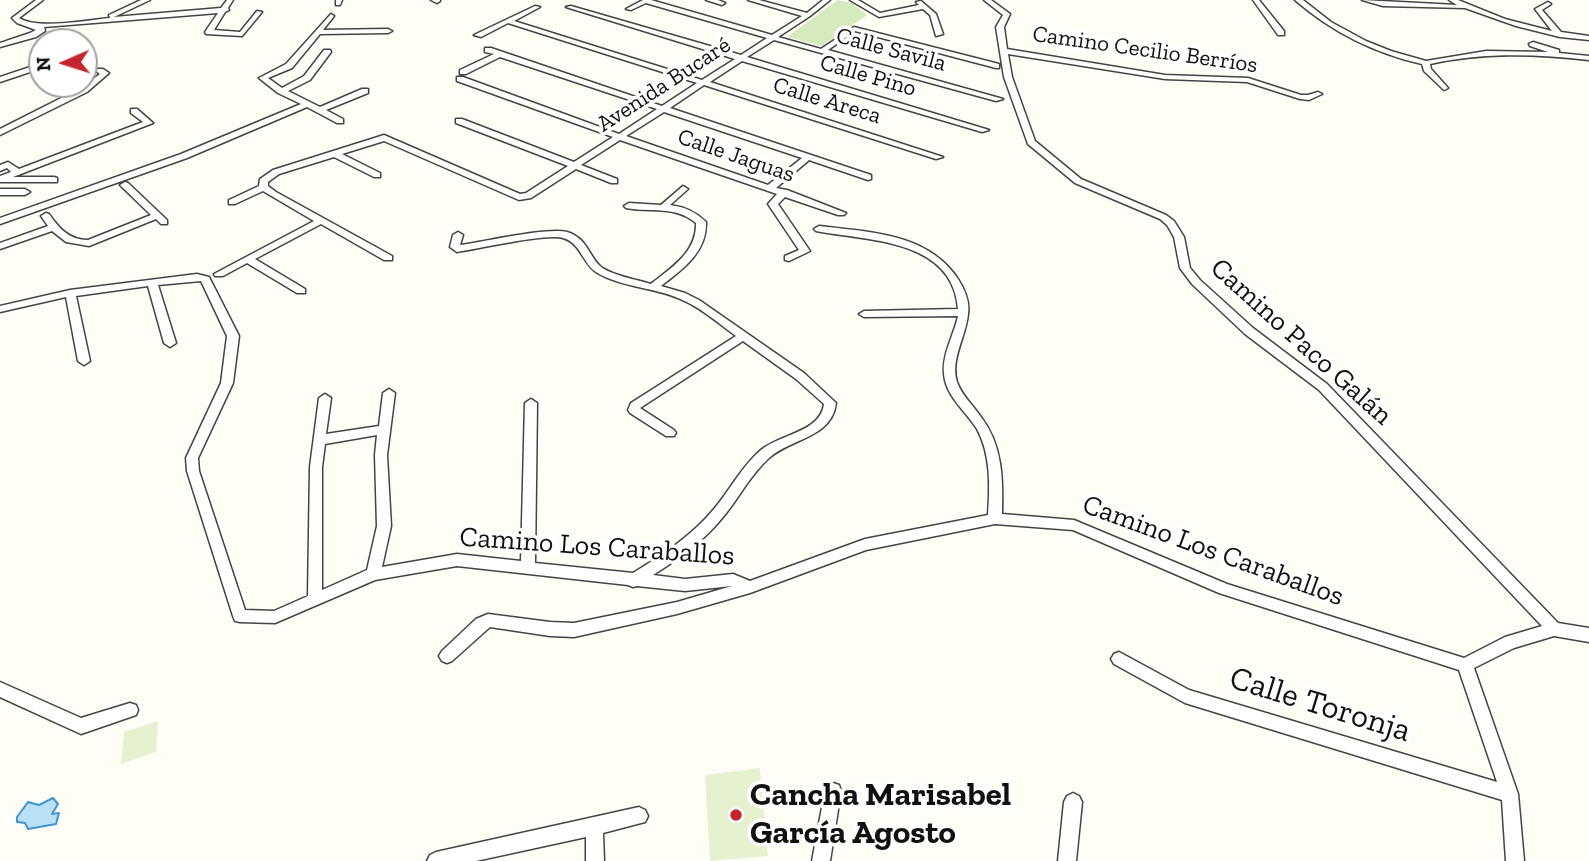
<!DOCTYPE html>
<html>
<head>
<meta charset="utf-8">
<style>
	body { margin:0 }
	#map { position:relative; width:1589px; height:861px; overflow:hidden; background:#fffdf5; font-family:"Zilla Slab",serif }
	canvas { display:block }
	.north { position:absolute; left:28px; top:28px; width:70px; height:70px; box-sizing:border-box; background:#fff; border:2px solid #a0a0a0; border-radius:50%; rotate:267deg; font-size:19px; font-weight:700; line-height:28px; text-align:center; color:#111 }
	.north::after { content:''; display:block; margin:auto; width:24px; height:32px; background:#c4262e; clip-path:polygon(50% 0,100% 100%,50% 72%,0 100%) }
</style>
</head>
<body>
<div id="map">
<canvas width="1589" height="861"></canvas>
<div class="north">N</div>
</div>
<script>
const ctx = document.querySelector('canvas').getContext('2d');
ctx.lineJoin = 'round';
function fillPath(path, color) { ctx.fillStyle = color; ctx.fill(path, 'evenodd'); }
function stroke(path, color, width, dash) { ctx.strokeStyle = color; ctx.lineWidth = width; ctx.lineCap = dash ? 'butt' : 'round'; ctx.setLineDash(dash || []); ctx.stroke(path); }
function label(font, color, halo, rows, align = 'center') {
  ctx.font = font + ' "Zilla Slab",serif'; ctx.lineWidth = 7; ctx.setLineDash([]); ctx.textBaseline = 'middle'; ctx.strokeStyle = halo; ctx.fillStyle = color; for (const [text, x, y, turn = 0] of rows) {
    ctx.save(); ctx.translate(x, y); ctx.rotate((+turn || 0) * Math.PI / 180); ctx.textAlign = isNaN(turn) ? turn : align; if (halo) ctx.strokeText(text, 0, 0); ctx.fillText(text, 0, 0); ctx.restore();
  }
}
fillPath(new Path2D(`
	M838 0 852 3 867 15 822 46 787 37Z`), '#d5ebbd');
fillPath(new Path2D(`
	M158 721 156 752 121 764 124 732Z
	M760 768 768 856 710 861 705 775Z`), '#e6f2cf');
const water = new Path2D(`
	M53 798 58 804 52 814 59 813 56 824 28 829 25 823 17 822V817L28 802 39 805Z`);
fillPath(water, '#b9e0f7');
stroke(water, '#3f96cf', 2);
const minor = new Path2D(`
	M36 0H43L19 18C38 30 87 20 110 18L109 15 141 0H150L114 17 221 8 227 0H233L228 8 229 10 225 12 214 30 240 32 257 11 262 12 242 36 206 34 205 32 218 13 44 27 45 31 36 37 0 47V43L30 33 36 30 17 23 12 18Z
	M336 0H342L340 5H336Z
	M431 0H440V1L437 3Z
	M643 0H651L772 35 802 16 748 0H759L807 13 823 0H830L810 16 778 37 821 49 854 27 999 64V68H996L855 31 828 50 1003 99 996 101 774 40 747 57 989 130 982 132 742 61 710 82 943 157 936 159 704 85 670 108 871 175V179L868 180 809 160 776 188 787 190 846 213 844 215H838L785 197 778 204 810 251 789 261 785 260V256L799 250 768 204 777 194 620 140 581 165 617 179V183H611L576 169 531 198 519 200 384 141 342 154 380 173V177H374L334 157 279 174 268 182V186L276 192 392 256V260H384L321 224 255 259 305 289V293H297L247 263 223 276H215L214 274 314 221 263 191 235 204H229V200L259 186 260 179 273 170 384 135 520 194 526 193 568 166 456 123V119H462L574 162 613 137 457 81V77H463L619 134 657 109 500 57 466 74H460V70L494 54 485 52V48H491L662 106 697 83 508 23 481 37 474 35 535 6 540 7 514 21 702 80 735 59 566 7 571 6 741 55 767 38 646 3 631 10 626 9ZM664 112 802 158 768 185 626 136Z
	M706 0H718L725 3 722 5Z
	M850 0H858L880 13 919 5 916 2 921 1 936 14 943 34 936 36 930 15 923 9 879 17Z
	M984 0H991L1010 14 1004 27 1007 49 1165 75 1248 78 1301 95H1308L1318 92 1322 94 1309 100 1300 99 1247 82 1165 79 1008 54 1012 77 1035 141 1081 179 1166 215 1174 221 1184 237 1190 268 1200 280 1253 328 1327 384 1558 623 1589 628V642L1554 636 1514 648 1474 668 1518 794 1524 861H1506L1502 800 1185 703 1114 664 1111 659 1114 654 1119 652 1189 690 1497 782 1459 670 1219 593 1073 530 995 524 866 550 750 593 677 614 574 637 550 636 490 627 452 661 447 663 442 661 439 656 442 651 476 619 488 614 550 622 574 623 677 602 732 586 685 591 637 586 633 587 628 585 457 566 375 580 275 623 240 622 235 621 233 616 187 471 186 458 221 383 227 336 201 281 158 285 176 343 170 347 164 343 148 286 76 296 90 361 84 365 78 361 66 297 0 312V306L70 290 197 274 209 277 239 336 233 383 198 458 199 471 245 610 274 611 308 596 310 467 319 398 325 394 331 398 326 434 379 426 383 393 389 389 395 393 387 455 391 526 382 567 457 554 521 561 525 403 531 399 537 403 535 563 633 573C662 555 692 536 714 509 730 490 742 466 761 450 780 434 821 432 824 404L796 379 743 341 640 408 674 430 676 433 674 436H666L630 413 628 410 631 403 736 336C718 323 699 306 678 298 652 287 620 287 596 272 583 264 581 243 563 238 547 233 478 249 457 252L450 247 453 235 458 232 463 235 460 245C484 242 547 227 567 232 587 238 589 256 600 266 610 275 638 280 651 284 672 267 697 252 696 223 675 205 651 213 626 208L624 206 629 203 661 205 683 186 688 189 670 205C685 207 696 212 706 222 707 252 683 269 661 286L685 293 699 300 804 373 836 403C832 438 791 438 769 458 750 475 739 498 723 517 704 541 678 559 653 575L685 579 733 574 750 581 865 539 988 515C990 486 991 455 977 429 966 411 946 397 944 374 942 354 954 335 958 316L864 317 859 314 864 311 958 309C953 238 866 241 816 231L814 229 819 226C869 232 928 233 958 279 965 290 970 302 968 314 966 337 950 359 957 382 962 396 973 405 981 417 1003 446 1003 480 1002 514L1074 520 1227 584 1464 658 1505 637 1542 626 1319 390 1245 334 1192 284 1180 268 1174 237 1167 225 1160 219 1075 183 1028 144 1004 77 996 27 1003 15ZM377 435 375 455 377 526 367 570 322 590V467L325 444Z
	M1253 0H1259L1284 31V35H1278Z
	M1295 0H1303L1331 22 1366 41 1391 51 1426 61 1486 51 1548 52 1530 46 1529 44 1533 42 1559 50V53L1589 56V60C1536 54 1483 52 1430 64L1431 69 1448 88 1444 90 1424 71 1422 64C1374 53 1332 32 1295 0Z
	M1362 0 1457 5 1449 0H1458L1505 19 1552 31 1535 9 1548 2 1551 4 1542 10 1561 32 1589 36V40L1560 37 1516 26 1465 8 1383 6Z
	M331 14 334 16 323 30 388 29 392 31 388 33 320 34 292 68 268 78 282 88 304 76 324 50H330L331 52 310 80 288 91 320 107 362 89H368V93L326 110 343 119V123H337L307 107 187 158 0 224V218L181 154 301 104 278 93 259 78 286 64Z
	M42 63V68L0 82V77Z
	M97 69H103L109 73 87 92 0 135V129L81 88 100 74 96 71Z
	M131 109H137L153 123 13 177H54L57 178V182H0V176L11 172 7 168 0 171V165L8 162 19 169 143 122 131 113Z
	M125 182 128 183 167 220V224H161L156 219 89 246 66 242 52 231 0 249V243L48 226 41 216 46 213 49 214C59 228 69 240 88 240L151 215 122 187 120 185Z
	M0 189H25L30 192 25 195H0Z
	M0 682 81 718 130 703 136 705 138 710 136 715 81 734 0 697Z
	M833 783 839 785 841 791 830 861H812L825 791 827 785Z
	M1073 793 1079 796 1082 802 1076 861H1058L1064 802 1067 796Z
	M639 807 645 810 648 816 645 822 603 833 604 861H586V837L476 861H427L430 855 436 852Z`);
stroke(minor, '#444', 3);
fillPath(minor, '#fff');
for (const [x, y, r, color] of [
	[736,815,7,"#c4262e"]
]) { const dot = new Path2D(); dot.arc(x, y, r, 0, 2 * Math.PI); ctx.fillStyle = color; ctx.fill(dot); stroke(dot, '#fff', 2.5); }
label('23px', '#111', '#fff', [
	["Calle Savila",891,50,15],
	["Camino Cecilio Berríos",1145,50,8],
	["Calle Pino",868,76,16],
	["Avenida Bucaré",664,85,-33],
	["Calle Areca",827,101,17],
	["Calle Jaguas",736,156,19]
]);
label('28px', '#111', '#fff', [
	["Camino Paco Galán",1301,342,42],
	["Camino Los Caraballos",597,547,4],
	["Camino Los Caraballos",1213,551,20]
]);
label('33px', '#111', '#fff', [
	["Calle Toronja",1320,705,17]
]);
label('bold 33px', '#111', '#fff', [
	["Cancha Marisabel",750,796],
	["García Agosto",750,834]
], 'left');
</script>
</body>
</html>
